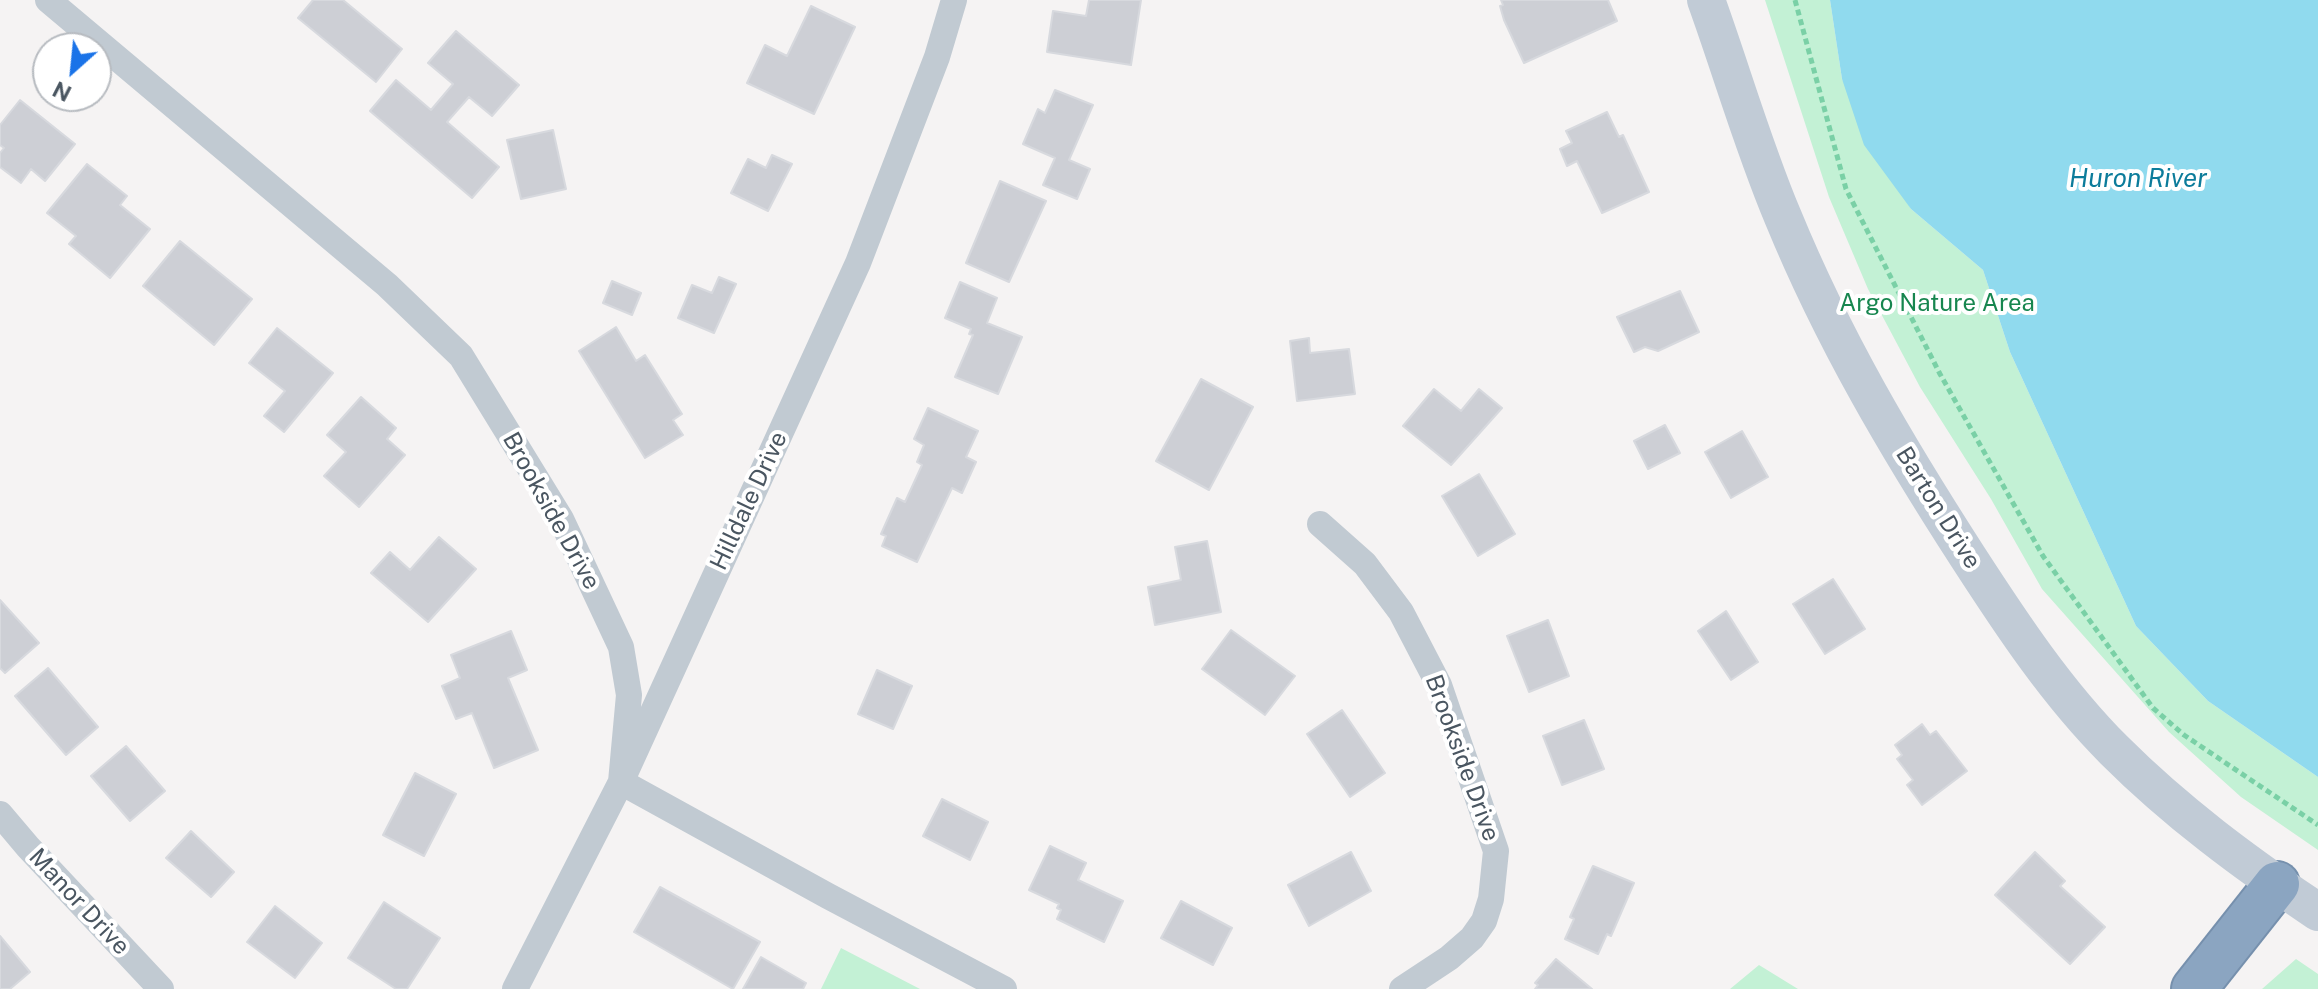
<!DOCTYPE html>
<html>
<head>
<meta charset="utf-8">
<style>
	body { margin:0 }
	#map { position:relative; width:2318px; height:989px; overflow:hidden; background:#f5f3f3; font-family:"Public Sans",sans-serif }
	canvas { display:block }
	.north { position:absolute; left:32px; top:32px; width:80px; height:80px; box-sizing:border-box; background:#fff; border:2px solid #b7bbc0; border-radius:50%; rotate:207deg; font-size:22px; font-weight:700; line-height:32px; text-align:center; color:#4a5661 }
	.north::after { content:''; display:block; margin:auto; width:28px; height:36px; background:#1a73e8; clip-path:polygon(50% 0,100% 100%,50% 72%,0 100%) }
</style>
</head>
<body>
<div id="map">
<canvas width="2318" height="989"></canvas>
<div class="north">N</div>
</div>
<script>
const ctx = document.querySelector('canvas').getContext('2d');
ctx.lineJoin = 'round';
function fillPath(path, color) { ctx.fillStyle = color; ctx.fill(path, 'evenodd'); }
function stroke(path, color, width, dash) { ctx.strokeStyle = color; ctx.lineWidth = width; ctx.lineCap = dash ? 'butt' : 'round'; ctx.setLineDash(dash || []); ctx.stroke(path); }
function label(font, color, halo, rows, align = 'center') {
  ctx.font = font + ' "Public Sans",sans-serif'; ctx.lineWidth = 8; ctx.setLineDash([]); ctx.textBaseline = 'middle'; ctx.strokeStyle = halo; ctx.fillStyle = color; for (const [text, x, y, turn = 0] of rows) {
    ctx.save(); ctx.translate(x, y); ctx.rotate((+turn || 0) * Math.PI / 180); ctx.textAlign = isNaN(turn) ? turn : align; if (halo) ctx.strokeText(text, 0, 0); ctx.fillText(text, 0, 0); ctx.restore();
  }
}
fillPath(new Path2D(`
	M1765 0H1830L1842 79 1911 209 1983 270 2010 352 2136 626 2208 701 2318 777V850L2241 797 2169 732 2042 589 1991 499 1920 387 1868 289 1829 197Z
	M841 948 920 989H821Z
	M2296 959 2318 974V989H2262Z
	M1759 965 1798 989H1730Z`), '#c3f1d5');
fillPath(new Path2D(`
	M1830 0H2318V777L2208 701 2136 626 2010 352 1983 270 1911 209 1864 145 1842 79Z`), '#90daee');
const building = new Path2D(`
	M313 0H343L402 49 376 82 298 18Z
	M1089 0H1141L1131 65 1047 52 1053 11 1086 16Z
	M1501 0H1608L1617 21 1524 63 1504 20 1500 6 1503 5Z
	M811 6 855 27 814 114 747 83 765 45 787 56Z
	M456 31 519 85 492 116 469 97 447 122 499 167 472 198 370 111 396 80 431 110 453 84 428 63Z
	M1055 90 1093 105 1069 160 1090 169 1077 199 1043 185 1055 158 1023 144 1038 109 1045 113Z
	M20 100 75 144 45 181 31 169 21 183 0 167V153L4 148 0 145V125Z
	M1607 112 1619 137 1623 135 1649 192 1602 213 1577 161 1567 166 1560 149 1572 143 1566 131Z
	M553 130 566 189 521 199 507 140Z
	M772 155 792 164 768 211 731 193 748 159 766 168Z
	M87 164 127 196 120 205 150 229 110 278 69 244 76 236 47 213Z
	M1000 181 1046 201 1009 282 966 263Z
	M180 241 252 299 214 345 143 286Z
	M719 277 736 284 714 333 678 318 692 285 712 293Z
	M612 281 641 293 632 315 603 303Z
	M960 282 997 298 987 323 1022 337 998 394 955 377 973 335 969 334 971 329 945 318Z
	M1680 291 1699 332 1658 351 1645 347 1634 352 1617 317Z
	M616 327 636 361 645 355 682 414 673 420 683 435 645 458 579 351Z
	M277 328 333 373 284 432 264 416 285 391 249 363Z
	M1309 338 1310 353 1349 349 1355 394 1297 401 1290 341Z
	M1201 379 1253 407 1209 490 1156 461Z
	M1434 389 1461 411 1479 389 1502 408 1451 465 1403 426Z
	M361 397 396 428 387 439 405 455 359 507 324 476 346 452 327 435Z
	M928 408 978 431 966 457 976 462 962 493 952 488 917 562 882 546 886 536 881 534 897 498 905 502 922 465 917 462 924 445 914 439Z
	M1665 425 1680 453 1648 469 1634 441Z
	M1742 431 1768 477 1731 498 1705 452Z
	M1479 474 1515 534 1478 556 1442 496Z
	M439 537 476 569 428 622 371 573 390 552 410 570Z
	M1207 541 1221 612 1155 625 1148 587 1181 580 1175 547Z
	M1833 579 1865 629 1825 654 1793 604Z
	M0 600 39 643 5 673 0 668Z
	M1726 611 1758 662 1731 680 1698 631Z
	M1548 620 1569 676 1529 692 1507 636Z
	M1231 630 1295 676 1265 715 1202 669Z
	M511 631 527 670 508 678 538 750 494 768 472 713 456 719 442 686 460 678 451 655Z
	M48 668 98 727 66 755 15 696Z
	M877 670 912 686 893 729 858 714Z
	M1342 710 1385 773 1350 797 1307 734Z
	M1584 720 1604 769 1562 785 1543 736Z
	M1922 724 1930 735 1936 731 1967 771 1922 805 1907 785 1913 780 1897 759 1902 755 1895 745Z
	M126 746 165 791 130 821 91 776Z
	M415 773 456 794 424 856 383 835Z
	M942 799 988 822 970 860 923 836Z
	M191 831 234 872 211 897 166 858Z
	M1050 846 1086 863 1078 880 1123 901 1104 942 1057 919 1061 910 1057 908 1059 904 1029 890Z
	M1351 852 1371 891 1309 926 1288 885Z
	M2035 852 2065 881 2060 886 2105 927 2070 964 1995 895Z
	M1593 866 1634 883 1611 936 1607 934 1598 954 1565 939 1574 919 1570 917Z
	M660 887 760 942 733 989 634 932Z
	M1181 901 1232 928 1213 965 1161 938Z
	M384 902 440 938 407 989H396L348 958Z
	M275 906 322 943 295 978 247 942Z
	M0 936 30 972 10 989H0Z
	M761 957 806 983 803 989H743Z
	M1556 959 1592 989H1535L1538 985 1535 983Z`);
fillPath(building, '#cdcfd5');
stroke(building, '#d7d9de', 2);
const highway = new Path2D(`
	M2194 989 2277 884`);
stroke(highway, '#7690ad', 48);
stroke(new Path2D(`
	M1795 0 1846 189 1940 374 2043 556 2153 708 2184 735 2318 825`), '#7ad0a6', 5, [6, 4]);
stroke(new Path2D(`
	M48 0 387 285 461 356 561 519 621 647 629 695 621 782 828 896 1004 989
	M1320 524 1365 564 1401 612 1439 685 1496 851 1491 899 1484 921 1472 938 1449 958 1402 989
	M0 814 28 847 161 989
	M515 989 621 782 858 263 937 57 954 0`), '#c1cad2', 26);
stroke(new Path2D(`
	M1706 0C1732 72 1753 146 1783 217 1833 339 1897 447 1968 557 2012 625 2057 693 2114 750 2176 812 2245 863 2318 912`), '#c1cbd6', 38);
stroke(highway, '#8ba5c1', 44);
label('24px', '#17864f', '#fff', [
	["Argo Nature Area",1937,304]
]);
label('24px', '#4a5661', '#fff', [
	["Hilldale Drive",749,501,-65],
	["Barton Drive",1938,508,58],
	["Brookside Drive",551,511,61],
	["Brookside Drive",1462,758,70],
	["Manor Drive",79,902,47]
]);
label('italic 26px', '#0c7c9b', '#fff', [
	["Huron River",2138,179]
]);
</script>
</body>
</html>
